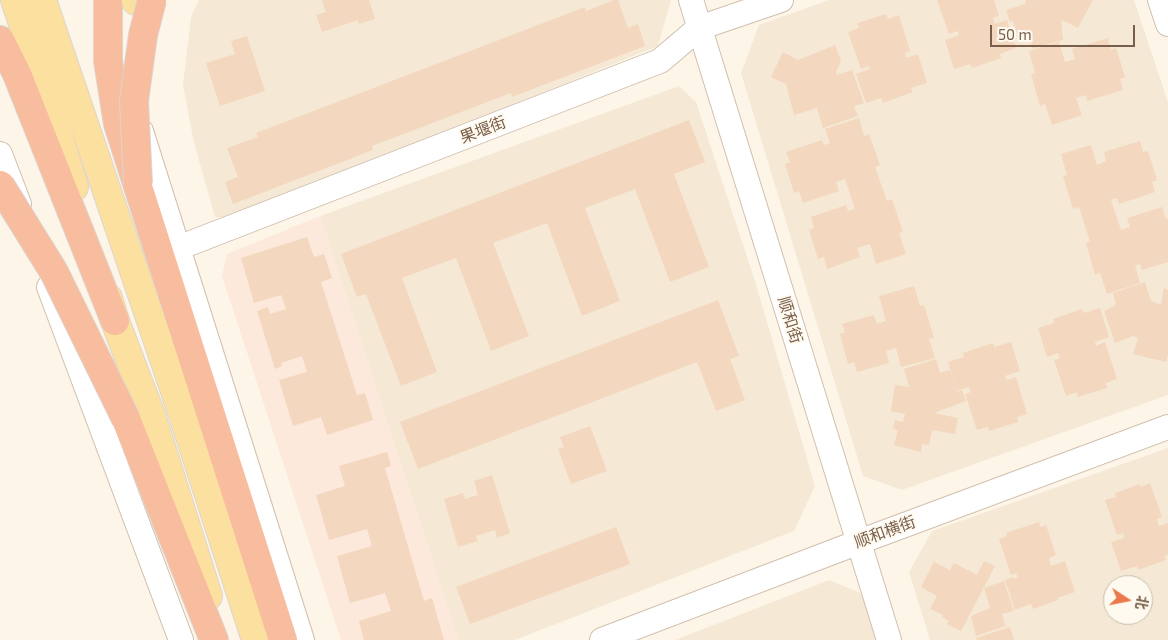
<!DOCTYPE html>
<html>
<head>
<meta charset="utf-8">
<style>
	body { margin:0 }
	#map { position:relative; width:1168px; height:640px; overflow:hidden; background:#fdf6e8; font-family:"Exo 2","Noto Sans SC",sans-serif }
	canvas { display:block }
	.north { position:absolute; left:1103px; top:575px; width:50px; height:50px; box-sizing:border-box; background:#fffaef; border:1px solid #c9bcad; border-radius:50%; rotate:101deg; font-size:14px; font-weight:700; line-height:20px; text-align:center; color:#795e4b }
	.north::after { content:''; display:block; margin:auto; width:18px; height:22px; background:#e9794b; clip-path:polygon(50% 0,100% 100%,50% 72%,0 100%) }
	.scale { position:absolute; left:990px; top:25px; width:145px; height:22px; box-sizing:border-box; border:2px solid #795e4b; border-top:0; padding-left:6px; font-size:15px; line-height:18px; white-space:nowrap; color:#795e4b; -webkit-text-stroke:4px #fffaef; paint-order:stroke }
</style>
</head>
<body>
<div id="map">
<canvas width="1168" height="640"></canvas>
<div class="north">北</div>
<div class="scale">50 m</div>
</div>
<script>
const ctx = document.querySelector('canvas').getContext('2d');
ctx.lineJoin = 'round';
function fillPath(path, color) { ctx.fillStyle = color; ctx.fill(path, 'evenodd'); }
function stroke(path, color, width, dash) { ctx.strokeStyle = color; ctx.lineWidth = width; ctx.lineCap = dash ? 'butt' : 'round'; ctx.setLineDash(dash || []); ctx.stroke(path); }
function label(font, color, halo, rows, align = 'center') {
  ctx.font = font + ' "Exo 2","Noto Sans SC",sans-serif'; ctx.lineWidth = 4; ctx.setLineDash([]); ctx.textBaseline = 'middle'; ctx.strokeStyle = halo; ctx.fillStyle = color; for (const [text, x, y, turn = 0] of rows) {
    ctx.save(); ctx.translate(x, y); ctx.rotate((+turn || 0) * Math.PI / 180); ctx.textAlign = isNaN(turn) ? turn : align; if (halo) ctx.strokeText(text, 0, 0); ctx.fillText(text, 0, 0); ctx.restore();
  }
}
fillPath(new Path2D(`
	M199 0H671L658 46 231 218 215 217 194 143 183 85 191 17Z
	M829 0H1134L1168 102V395L902 490 863 476 741 73 759 25Z
	M679 86 696 102 755 281 815 486 794 531 515 640H458L320 216Z
	M1168 448V640H930L909 572 932 531ZM1113 585H1143V615H1113Z
	M829 580 863 594 877 640H675Z`), '#f5e9d6');
fillPath(new Path2D(`
	M320 216 458 640H341L222 276 227 254Z`), '#fde8dc');
fillPath(new Path2D(`
	M322 0H369L375 19 359 24 358 20 322 32 316 15 326 12Z
	M614 0H618L628 28 638 24 645 46 512 97 511 93 372 146 373 150 233 204 225 182 238 177 227 148 258 137 256 133 585 7 586 11Z
	M937 0H994L999 16 993 18 995 24 1007 20 1016 48 1000 54 1001 58 972 68 970 64 954 69 945 40 959 35 958 31 949 34Z
	M1026 0H1093L1078 28 1062 20 1061 22 1063 40 1032 49 1031 40 1025 34 1017 33 1013 21 1010 22 1006 10 1025 4Z
	M886 14 888 19 899 15 910 51 905 53 906 58 918 54 927 83 911 88 913 92 883 103 881 98 866 103 856 74 870 69 869 66 861 69 848 32 859 28 857 23Z
	M247 36 265 91 220 106 206 63 235 54 231 41Z
	M1108 38 1111 50 1116 48 1125 77 1120 79 1123 90 1087 101 1086 95 1076 98 1082 115 1052 125 1045 104 1040 106 1031 74 1035 73 1029 51 1059 42 1065 62 1075 59 1072 49Z
	M835 45 841 61 836 72 837 75 852 70 864 103 854 106 858 116 823 128 817 108 794 115 786 84 771 77 783 52 798 60Z
	M859 118 864 136 869 134 880 165 875 167 887 201 892 199 903 232 899 233 906 254 876 264 870 244 857 248 860 257 827 269 824 257 818 259 809 230 814 228 811 217 846 205 848 211 855 209 845 179 836 182 839 191 803 203 799 191 794 193 785 164 790 162 786 152 822 140 824 145 830 143 825 129Z
	M689 120 705 162 674 174 709 267 670 282 635 189 585 208 620 301 582 316 547 223 493 243 529 336 491 351 456 258 402 278 437 372 401 386 366 294 357 297 341 254Z
	M1140 141 1143 152 1148 151 1157 180 1152 182 1155 192 1119 204 1117 198 1111 200 1121 230 1130 227 1127 218 1162 207 1166 219 1168 218V262L1142 270 1140 264 1135 266 1140 283 1107 294 1100 273 1095 275 1086 243 1090 242 1079 207 1073 209 1063 176 1067 175 1061 154 1091 145 1097 165 1106 161 1104 152Z
	M307 237 314 257 324 254 332 278 321 282 357 395 365 393 373 420 327 435 321 417 293 426 279 380 307 372 302 356 281 363 282 366 275 369 257 311 268 307 270 314 286 309 281 295 254 303 241 258Z
	M1145 282 1151 301 1161 305 1164 288 1168 290V355L1166 362 1133 354 1138 338 1133 336 1115 343 1104 311 1116 305 1113 293Z
	M914 286 920 306 924 305 934 338 929 339 935 358 901 367 896 348 886 351 889 363 857 372 854 362 848 364 840 334 845 332 842 324 874 315 877 324 886 321 879 296Z
	M718 300 739 356 730 359 745 400 716 411 697 362 418 469 400 422Z
	M1100 308 1109 337 1095 342 1096 346 1105 342 1117 379 1106 383 1107 388 1078 397 1077 392 1066 396 1054 360 1060 358 1058 353 1047 357 1038 328 1054 323 1053 319 1082 309 1084 313Z
	M1011 342 1020 371 1005 376 1007 380 1016 377 1027 414 1017 417 1018 422 989 431 988 427 977 430 965 394 971 392 969 387 957 391 948 362 964 357 963 353 993 343 994 347Z
	M936 359 940 373 950 370 957 392 962 390 966 401 934 413 958 418 955 434 932 430 929 445 922 444 921 452 894 445 898 430 893 429 895 420 903 422 905 414 891 411 895 385 909 387 904 369Z
	M590 426 607 471 571 484 558 449 564 447 560 437Z
	M387 452 391 466 385 468 424 601 432 598 444 640H364L359 621 391 611 385 593 350 603 337 556 372 546 367 529 329 540 316 495 345 486 339 466Z
	M492 475 510 533 497 538 495 530 476 536 478 541 458 547 444 499 463 493 465 499 478 495 474 481Z
	M1150 483 1162 517 1157 519 1159 526 1168 523V555L1165 556 1166 560 1138 570 1137 566 1121 571 1111 542 1124 538 1123 533 1117 535 1105 500 1116 497 1115 493 1140 484 1141 487Z
	M1039 522 1040 527 1046 525 1056 555 1049 558 1051 566 1065 561 1075 592 1057 598 1058 600 1033 609 1031 604 1015 610 1005 580 1013 577 1014 579 1018 578 1016 573 1011 575 999 539 1007 536 1006 533Z
	M616 527 630 564 470 624 456 587Z
	M984 561 995 566 961 631 947 624 949 621 942 617 943 615 930 609 937 596 921 587 934 562 950 570 954 563 977 575Z
	M1004 581 1014 611 1002 614 1005 626 976 636 971 616 990 608 984 588Z
	M1010 627 1014 640H977L976 638Z`), '#f3d7bf');
const minor = new Path2D(`
	M691 0 889 640
	M1160 0 1168 24
	M141 131 302 640
	M0 154 19 204
	M178 248 660 61 699 28 781 0
	M49 287 181 640
	M602 640 859 542 1168 427`);
const major = new Path2D(`
	M15 0 35 60 74 187
	M42 0 182 412 256 640
	M136 1V0
	M108 298 115 321 151 415 208 596`);
const highway = new Path2D(`
	M108 0V61L118 124 283 640
	M0 40 17 74 115 321
	M126 419 214 640`);
stroke(minor, '#d0bfad', 26);
stroke(major, '#dcd5d0', 30);
stroke(highway, '#dcd5d0', 30);
stroke(minor, '#fff', 24);
stroke(major, '#fce0a0', 28);
stroke(highway, '#f8bc9e', 28);
const highwayBridge = new Path2D(`
	M138 184 134 101 143 35 152 0
	M0 185 54 272 126 419`);
stroke(highwayBridge, '#dcd5d0', 30, []);
stroke(highwayBridge, '#f8bc9e', 28);
label('16px', '#795e4b', '#fffaef', [
	["果堰街",483,130,-21],
	["顺和街",790,320,73],
	["顺和横街",885,532,-20]
]);
</script>
</body>
</html>
